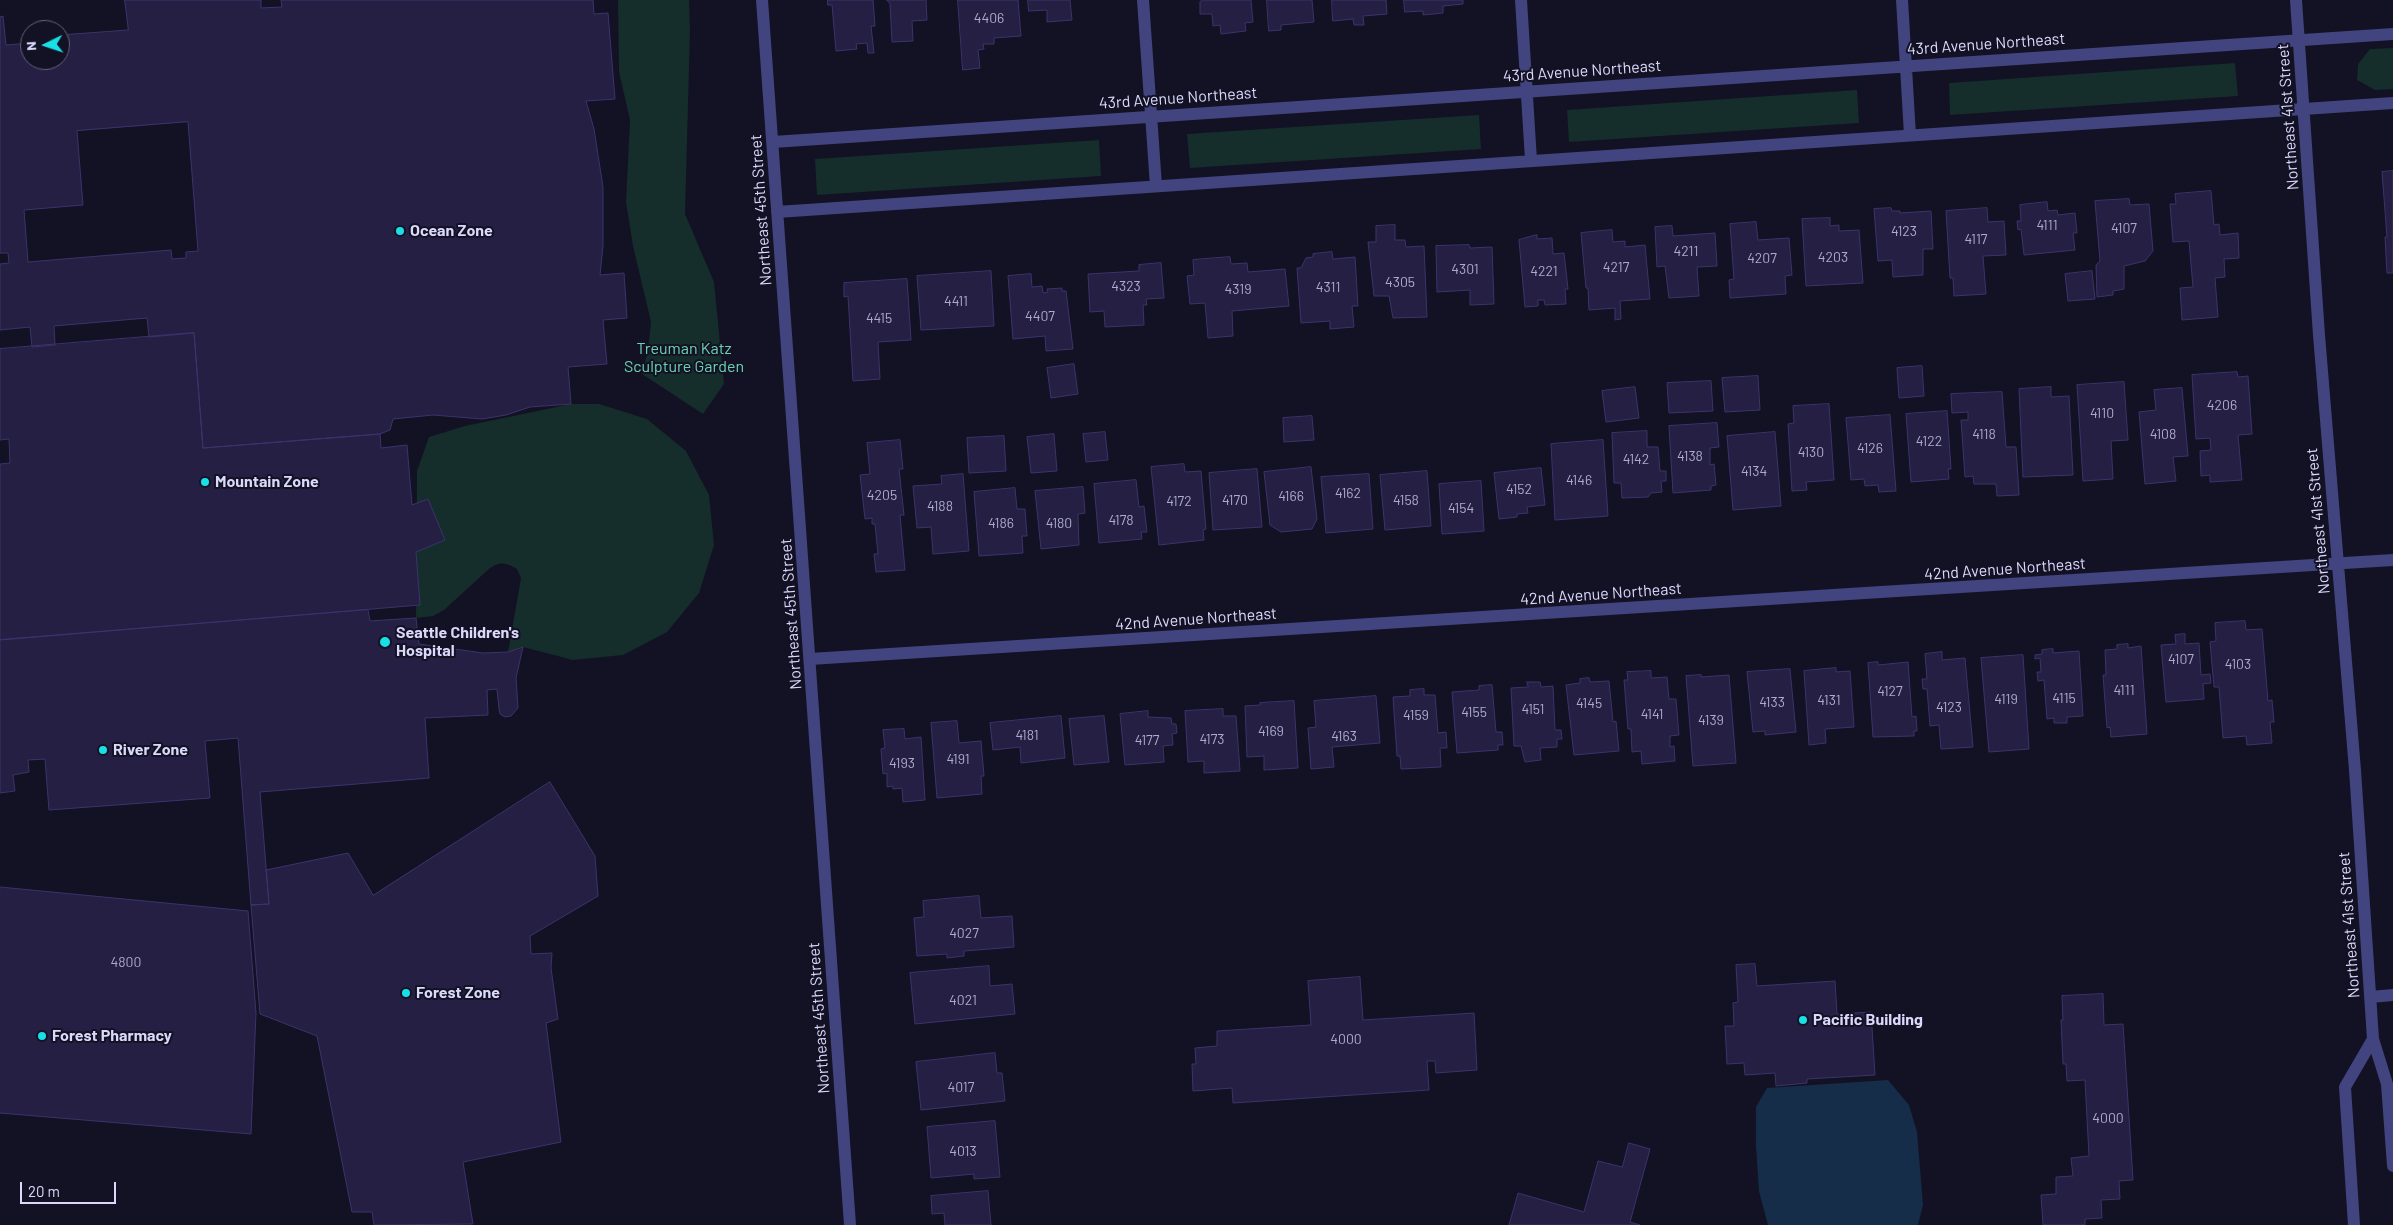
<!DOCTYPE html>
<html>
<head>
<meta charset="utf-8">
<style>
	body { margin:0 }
	#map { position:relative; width:2393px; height:1225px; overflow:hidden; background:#131124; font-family:Barlow,sans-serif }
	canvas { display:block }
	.north { position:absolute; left:20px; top:20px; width:50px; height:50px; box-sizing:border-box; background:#131124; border:1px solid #63617a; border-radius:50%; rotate:266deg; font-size:14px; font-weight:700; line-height:20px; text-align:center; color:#dad9fb }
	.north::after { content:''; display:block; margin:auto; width:18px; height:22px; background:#19e0e6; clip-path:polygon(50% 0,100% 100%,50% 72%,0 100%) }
	.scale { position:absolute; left:20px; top:1182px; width:96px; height:22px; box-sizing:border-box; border:2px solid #dad9fb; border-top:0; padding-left:6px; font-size:15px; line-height:18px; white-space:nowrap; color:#dad9fb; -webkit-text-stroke:4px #131124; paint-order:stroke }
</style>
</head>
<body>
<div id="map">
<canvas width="2393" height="1225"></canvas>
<div class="north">N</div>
<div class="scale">20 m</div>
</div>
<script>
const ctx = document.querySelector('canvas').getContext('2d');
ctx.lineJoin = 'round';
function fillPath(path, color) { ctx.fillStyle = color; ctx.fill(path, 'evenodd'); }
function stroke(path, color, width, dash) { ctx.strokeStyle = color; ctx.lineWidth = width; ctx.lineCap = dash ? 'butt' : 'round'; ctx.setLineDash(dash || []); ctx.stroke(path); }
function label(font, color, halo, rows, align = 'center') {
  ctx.font = font + ' Barlow,sans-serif'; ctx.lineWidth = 4; ctx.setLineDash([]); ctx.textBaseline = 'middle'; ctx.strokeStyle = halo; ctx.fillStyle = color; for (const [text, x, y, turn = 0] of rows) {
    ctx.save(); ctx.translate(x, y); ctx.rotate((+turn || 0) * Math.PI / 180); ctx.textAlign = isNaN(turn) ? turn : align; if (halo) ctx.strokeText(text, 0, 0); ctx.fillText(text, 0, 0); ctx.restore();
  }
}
fillPath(new Path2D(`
	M618 0H689L690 31 685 214 714 282 724 384 703 414 642 374 648 351 651 322 633 246 626 202 630 120 619 72Z
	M2393 48V89L2375 90 2357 80 2358 64 2370 49Z
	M2235 63 2238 96 1950 115 1949 83Z
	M1857 90 1859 123 1569 142 1567 110Z
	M1479 115 1481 149 1190 168 1187 134Z
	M1099 140 1101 176 817 195 815 159Z
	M571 404H599L647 419 686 451 709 495 714 545 699 593 667 632 623 655 573 660 523 647 508 652 521 578 517 569C507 563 501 561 490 568L444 610 433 616 416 618 417 471 429 437 465 426Z`), '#152d2b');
fillPath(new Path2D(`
	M1888 1080 1909 1105 1917 1132 1923 1205 1918 1225H1768L1759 1191 1756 1146V1107L1767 1088Z`), '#162d4a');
const building = new Path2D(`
	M125 0H261V8L282 7 281 0H593L594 14 608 13 615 99 586 101 594 129 603 187V246L600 275 624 273 627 318 603 320 607 364 568 367 571 404 530 407 506 415 482 419 433 415 393 419 390 430 380 434 203 448 194 333 149 337 147 318 54 326 55 345 32 347 30 327 0 330V264L9 263 8 253H0V17L3 16 6 45 30 43V60H60V35L128 30ZM188 122 198 251 186 252V258L172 259 171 250 28 262 24 210 83 205 77 131Z
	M828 0H873L875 26H871L874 53H868L867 43 856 44 857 49 836 51 832 5H828Z
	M887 0H926L927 20 912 21 913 41 892 42 890 4Z
	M958 0H1018L1021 36 994 38V44H983L984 49 978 50 980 68 963 70Z
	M1028 0H1070L1072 20 1047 22V10L1029 11Z
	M1203 0H1251L1253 22 1245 23 1246 31 1221 34 1220 25 1213 26 1212 14H1200V2Z
	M1267 0H1312L1314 22 1281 25V30L1269 31Z
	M1332 0H1386L1387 14 1363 16 1364 25H1354L1353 19 1333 21Z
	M1404 0H1463V4L1443 6V13L1423 15V11L1405 12Z
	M2393 171V273H2387L2385 237H2387L2382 172Z
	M2211 191 2214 225 2219 224 2220 235 2238 233 2239 258 2224 259 2225 277 2215 278 2218 317 2182 320 2180 288 2193 287 2189 241 2173 242 2170 204H2176L2175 194Z
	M2129 199 2130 205 2149 204 2153 251 2145 261 2124 266V289L2113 291V295L2097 297 2096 265 2100 261 2095 201Z
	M2047 202 2048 211 2057 210 2058 215 2075 213 2077 233H2073L2075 250 2024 255 2021 229 2018 230 2017 221H2021L2020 205Z
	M1891 208 1892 211H1900V213L1931 211 1933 249H1923V275L1893 277 1892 260 1878 261 1874 209Z
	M1987 208 1988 222 2004 221 2006 255 1983 256 1986 294 1954 296 1953 278H1950L1946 211Z
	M1830 218V226L1839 225V231L1859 230 1863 283 1806 286 1802 219Z
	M1756 222 1758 240 1789 238 1792 275 1785 276 1786 294 1730 298 1729 280 1734 279 1730 224Z
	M1395 225V240H1405L1406 247 1424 246 1427 317 1393 318 1389 296H1374L1368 242H1376V226Z
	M1672 226 1673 236 1715 233 1717 266 1697 267 1699 296 1669 298 1665 266 1657 267 1655 227Z
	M1612 230 1613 242 1625 241V247L1645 245 1650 299 1620 301 1621 319 1615 320V308L1589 310 1588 288H1586L1581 233Z
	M1537 235V239L1552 238 1553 254 1564 253 1568 289H1565L1566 304 1545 305 1544 300H1538V306L1525 307 1519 240Z
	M1469 245 1470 248 1492 247 1494 304 1470 305V290L1437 292 1436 246Z
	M1332 252 1333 259 1355 257 1358 306H1352L1354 327 1330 329V321L1301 323 1297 268H1301L1306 258 1313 257V254Z
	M1230 257 1231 264 1247 263 1248 272 1285 269 1289 306 1232 311 1233 336 1208 338 1205 303 1190 304 1187 276 1194 275 1193 260Z
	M1161 263 1164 298 1146 299 1147 305H1143L1144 325 1105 327 1104 311 1090 312 1088 274 1139 271V265Z
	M991 271 994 326 921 330 917 276Z
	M2092 271 2095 299 2068 301 2065 274Z
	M1031 274 1032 287 1042 286 1043 293 1048 292 1047 289 1062 288V291H1066L1073 349 1046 351 1045 336 1013 339 1008 276Z
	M907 279 911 340 878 342 880 379 853 381 848 296 844 297V283Z
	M194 333 203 448 380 434 381 448 407 445 412 505 428 499 445 540 416 552 420 605 0 640V464L10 463 9 439 0 440V349Z
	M1074 364 1078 394 1051 398 1047 368Z
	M1922 366 1924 396 1899 398 1897 368Z
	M2237 372 2238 377 2248 376 2252 434 2238 435 2242 480 2210 482V475L2201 476 2200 451 2211 450 2210 438 2196 439 2192 375Z
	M1758 376 1760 410 1725 412 1722 378Z
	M1711 381 1713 411 1669 413 1667 383Z
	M2124 382 2128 440 2111 441 2113 479 2083 481 2077 385Z
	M1635 387 1639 418 1606 422 1602 391Z
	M2051 387V397L2069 396 2073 475 2023 477 2019 389Z
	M2182 388 2188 456 2173 457 2176 481 2145 484 2139 412 2156 410 2154 390Z
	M2002 392 2006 447H2016L2019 495 1997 496 1996 484H1974L1973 476 1965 477 1961 420H1968V412L1952 413 1951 394Z
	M1829 404 1834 480 1806 482 1807 490 1792 491 1788 424 1794 423 1793 406Z
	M1947 411 1951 469H1948L1949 479 1911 482 1906 414Z
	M1890 415 1896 491 1879 492 1878 485 1865 486 1864 479 1851 480 1846 418Z
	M1312 416 1314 440 1284 442 1283 418Z
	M1717 423 1719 447 1710 448V465L1714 464 1716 485 1711 486V490L1673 493 1669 426Z
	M1647 431V447H1658L1660 471H1666V481H1661L1662 492 1651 493 1648 497 1622 498 1621 483H1614L1612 433Z
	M1105 432 1108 460 1086 462 1083 434Z
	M1775 432 1781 506 1733 510 1727 436Z
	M1054 434 1057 471 1031 473 1027 437Z
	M1004 436 1006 471 969 473 967 438Z
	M900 440 903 469H899L904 515H900L905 570 876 572 874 554H878L875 524H872V518L865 519 860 475 870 474 867 443Z
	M1603 440 1608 516 1555 520 1551 444Z
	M1184 464 1185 472 1201 471 1206 529 1203 530 1204 540 1159 545 1151 467Z
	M1311 467 1317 519 1312 529 1281 532 1270 525 1264 472Z
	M1541 468 1545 505 1527 507 1528 513 1517 514V517L1499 519 1494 473Z
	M1257 469 1262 527 1213 530 1209 473Z
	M1427 471 1431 526 1385 530 1380 475Z
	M963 474 969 551 933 554 931 527 917 528 913 486 942 484 941 476Z
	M1369 474 1373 529 1326 533 1321 477Z
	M1136 480 1139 507 1144 506 1147 532H1141L1142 539 1099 543 1094 484Z
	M1481 481 1484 531 1442 534 1439 484Z
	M1083 487 1085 513 1078 514 1079 545 1041 549 1035 491Z
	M1015 488 1017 509H1025L1027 536H1022L1023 553 979 556 974 492Z
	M368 610 370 621 416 618 419 644 483 653 508 652 523 647 516 678 518 708 511 716 505 717 500 714 499 709 497 689 487 690 488 715 425 718 429 778 260 792 269 904 251 905 238 738 205 741 210 798 49 810 45 759 28 760 29 772 13 775 15 791 0 793V640Z
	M2245 621 2246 630 2262 629 2268 701 2272 700 2274 722H2270L2272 743 2247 745 2246 736 2223 738 2219 687H2214L2210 642 2216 641 2215 623Z
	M2185 634V644L2199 643 2201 675 2210 674 2211 683 2203 684 2204 699 2166 702 2161 645 2176 644 2175 635Z
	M2128 644V648L2141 646 2147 734 2111 737 2110 727 2107 728 2103 675H2106L2105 650 2117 649V645Z
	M2053 649V653L2079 651 2083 716 2067 717V723H2054V718L2047 719 2044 680 2038 681 2037 672H2041L2040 658 2035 659V655L2042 654V650Z
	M1942 652V660L1965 658 1973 747 1941 749 1939 725 1930 726 1927 689H1923L1922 679H1927L1925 654Z
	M2023 655 2029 749 1989 752 1981 658Z
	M1878 662V665L1908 662 1912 717 1916 716 1917 731H1914V736L1873 737 1868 663Z
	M1836 668V672L1850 671 1854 727 1825 729 1826 743 1809 745 1804 671Z
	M1790 669 1796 732 1765 735V731L1753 732 1747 672Z
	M1651 671V678L1667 677 1669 699H1676L1679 735 1670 736V747L1674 746 1675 761 1642 764 1641 751 1632 752 1631 729H1628L1624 680H1628L1627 672Z
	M1701 675V677L1729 675 1736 763 1693 766 1686 676Z
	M1589 678 1590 682 1609 681 1613 722 1616 721 1619 751 1574 755 1566 685 1580 683V679Z
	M1527 682H1540L1541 687 1553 686 1555 730H1561L1562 739H1557V747L1540 748 1541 760 1525 762 1521 746H1514L1511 688 1528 687Z
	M1492 685 1496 732H1502L1503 745H1498V750L1457 753 1452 692 1479 690V686Z
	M1424 689V695H1435L1438 733 1446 732 1447 748H1440L1441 767 1401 769 1400 756H1397L1393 697 1410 696V690Z
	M1376 696 1380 743 1332 747 1334 767 1311 769 1308 728 1316 727 1314 701Z
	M1294 701 1298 768 1264 770V756L1247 757 1245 706 1260 705V703Z
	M1223 709V716H1236L1240 771 1204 773V761L1188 762 1185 711Z
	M1148 711V717L1171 718 1172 724H1176L1177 733 1172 734 1173 745 1163 746 1164 762 1125 765 1120 714Z
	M1061 716 1065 758 1021 763 1020 747 993 750 990 723Z
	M1104 716 1109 762 1074 765 1069 719Z
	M957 721 959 743 981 741 984 776H981L982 794 937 798 931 723Z
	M904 729 905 739 921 737 925 800 903 802 902 788 893 789V786L887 787V773L883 774 881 749 885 748 883 730Z
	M550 782 595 856 598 896 530 936 531 954 552 953 551 968 558 1019 546 1023 561 1142 463 1162 473 1224 374 1225 372 1212H352L317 1036 260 1014 251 905 269 904 266 870 348 853 373 895Z
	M0 887 248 911 256 1013 251 1134 0 1113Z
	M979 896 981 918 1012 916 1014 947 964 951V956L947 958V954L917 956 914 918 924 917 923 901Z
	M1755 964 1757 986 1835 981 1837 1014 1871 1012 1875 1075 1807 1079V1083L1776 1086 1775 1073 1745 1075 1744 1063 1727 1064 1725 1026H1734L1733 1003 1738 1002 1736 965Z
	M989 966 990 986 1012 984 1015 1014 915 1024 910 973Z
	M1360 977 1363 1020 1474 1013 1477 1070 1436 1073 1435 1061H1427L1429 1090 1233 1103 1232 1088 1193 1091 1192 1064H1196L1195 1048 1217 1046V1031L1311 1025 1308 981Z
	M2103 994 2104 1025 2123 1024 2133 1180 2119 1181 2120 1199 2101 1200 2102 1218 2085 1219V1225H2043L2041 1195 2056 1194V1177L2073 1176 2071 1158 2089 1156 2085 1080 2067 1081 2066 1064H2063L2061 1020H2063L2062 996Z
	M995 1053 997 1073H1002L1005 1101 921 1110 916 1062Z
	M995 1121 1000 1177 974 1179V1174L931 1178 927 1127Z
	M1629 1143 1650 1149 1630 1222 1640 1225H1509L1518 1193 1584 1212 1598 1161 1622 1167Z
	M988 1191 991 1225H945L944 1213 932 1214 931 1196Z`);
fillPath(building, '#241f43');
stroke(building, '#3b346c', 1);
stroke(new Path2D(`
	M762 0 850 1225
	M1143 0 1156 186
	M1521 0 1531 160
	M1902 0 1910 135
	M2296 0 2319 335 2355 770 2373 1039 2387 1084 2393 1166
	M773 142 2393 34
	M777 212 2393 103
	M810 659 2393 560
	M2370 997 2393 995
	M2354 1225 2345 1087 2373 1039`), '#41447e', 12);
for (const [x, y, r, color] of [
	[400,231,5,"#19e0e6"],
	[205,482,5,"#19e0e6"],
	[385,642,6,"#19e0e6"],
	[103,750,5,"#19e0e6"],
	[406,993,5,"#19e0e6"],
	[1803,1020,5,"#19e0e6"],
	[42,1036,5,"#19e0e6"]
]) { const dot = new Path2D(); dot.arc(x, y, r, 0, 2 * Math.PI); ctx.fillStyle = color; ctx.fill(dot); stroke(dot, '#131124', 2); }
label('14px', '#acaacd', null, [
	["4406",989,18],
	["4111",2047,225],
	["4107",2124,228],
	["4123",1904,231],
	["4117",1976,239],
	["4211",1686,251],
	["4203",1833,257],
	["4207",1762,258],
	["4217",1616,267],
	["4301",1465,269],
	["4221",1544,271],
	["4305",1400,282],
	["4323",1126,286],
	["4311",1328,287],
	["4319",1238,289],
	["4411",956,301],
	["4407",1040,316],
	["4415",879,318],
	["4206",2222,405],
	["4110",2102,413],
	["4118",1984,434],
	["4108",2163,434],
	["4122",1929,441],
	["4126",1870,448],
	["4130",1811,452],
	["4138",1690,456],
	["4142",1636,459],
	["4134",1754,471],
	["4146",1579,480],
	["4152",1519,489],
	["4162",1348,493],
	["4205",882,495],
	["4166",1291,496],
	["4170",1235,500],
	["4158",1406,500],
	["4172",1179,501],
	["4188",940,506],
	["4154",1461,508],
	["4178",1121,520],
	["4186",1001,523],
	["4180",1059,523],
	["4107",2181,659],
	["4103",2238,664],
	["4111",2124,690],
	["4127",1890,691],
	["4115",2064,698],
	["4119",2006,699],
	["4131",1829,700],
	["4133",1772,702],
	["4145",1589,703],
	["4123",1949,707],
	["4151",1533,709],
	["4155",1474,712],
	["4141",1652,714],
	["4159",1416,715],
	["4139",1711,720],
	["4169",1271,731],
	["4181",1027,735],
	["4163",1344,736],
	["4173",1212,739],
	["4177",1147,740],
	["4191",958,759],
	["4193",902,763],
	["4027",964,933],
	["4800",126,962],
	["4021",963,1000],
	["4000",1346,1039],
	["4017",961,1087],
	["4000",2108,1118],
	["4013",963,1151]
]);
label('16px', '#dad9fb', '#131124', [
	["43rd Avenue Northeast",1986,44,-4],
	["43rd Avenue Northeast",1582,71,-4],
	["43rd Avenue Northeast",1178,98,-4],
	["Northeast 41st Street",2288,117,-94],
	["Northeast 45th Street",761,210,-94],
	["Northeast 41st Street",2318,521,-95],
	["42nd Avenue Northeast",2005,569,-4],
	["42nd Avenue Northeast",1601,594,-4],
	["Northeast 45th Street",791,614,-94],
	["42nd Avenue Northeast",1196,619,-4],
	["Northeast 41st Street",2349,925,-94],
	["Northeast 45th Street",819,1018,-94]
]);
label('bold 16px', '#dad9fb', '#131124', [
	["Ocean Zone",410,231],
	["Mountain Zone",215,482],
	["Seattle Children's",396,633],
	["Hospital",396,651],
	["River Zone",113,750],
	["Forest Zone",416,993],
	["Pacific Building",1813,1020],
	["Forest Pharmacy",52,1036]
], 'left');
label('16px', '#6cd3b2', '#131124', [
	["Treuman Katz",684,349],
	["Sculpture Garden",684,367]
]);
</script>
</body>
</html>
